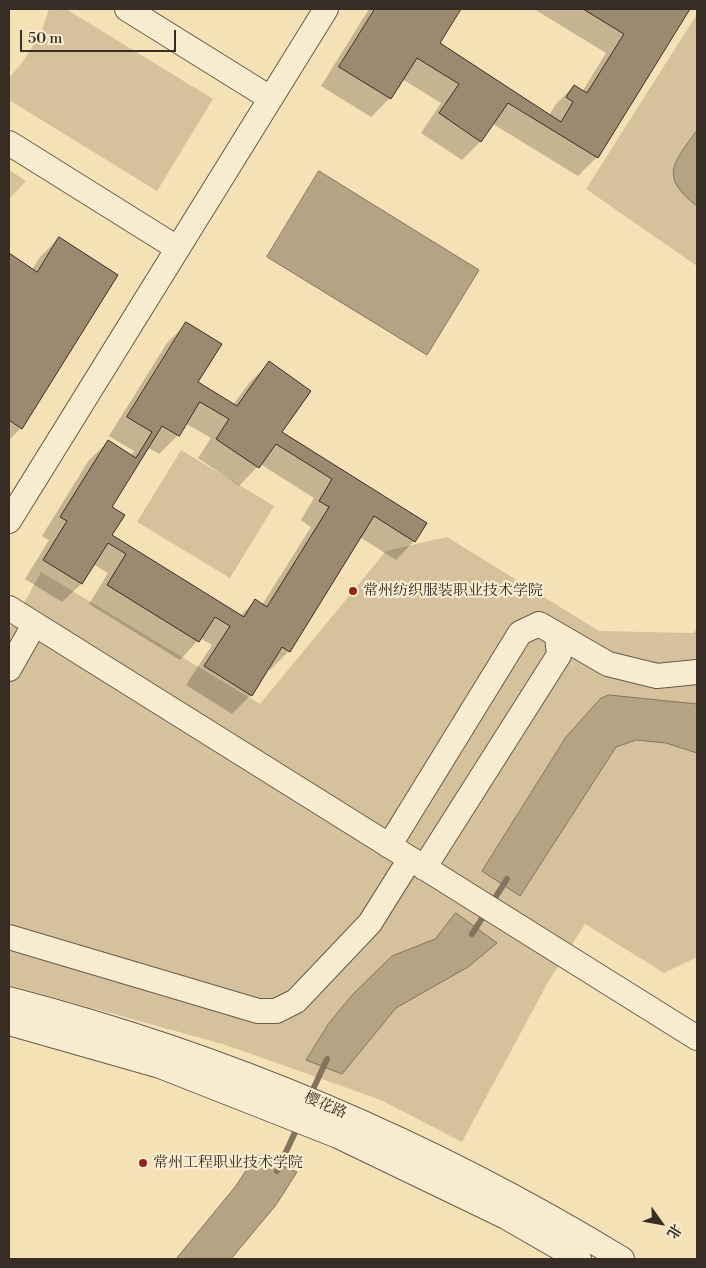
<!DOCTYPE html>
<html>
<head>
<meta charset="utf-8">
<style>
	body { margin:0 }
	#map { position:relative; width:706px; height:1268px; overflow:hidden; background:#f5e1b6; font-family:"Libre Bodoni","Noto Serif SC",serif }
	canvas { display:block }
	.frame { position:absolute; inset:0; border:10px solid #382d24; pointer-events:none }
	.north { position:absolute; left:636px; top:1198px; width:50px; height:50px; -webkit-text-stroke:4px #f8ecd0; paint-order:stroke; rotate:122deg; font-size:14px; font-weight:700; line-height:20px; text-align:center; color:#382d24 }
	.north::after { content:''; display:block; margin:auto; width:18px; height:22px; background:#382d24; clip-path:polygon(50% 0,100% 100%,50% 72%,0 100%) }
	.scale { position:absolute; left:20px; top:30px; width:156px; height:22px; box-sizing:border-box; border:2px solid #382d24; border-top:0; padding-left:6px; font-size:15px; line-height:18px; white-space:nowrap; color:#382d24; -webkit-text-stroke:4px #f8ecd0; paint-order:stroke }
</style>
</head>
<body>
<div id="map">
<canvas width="706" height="1268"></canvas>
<div class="frame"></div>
<div class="north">北</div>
<div class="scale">50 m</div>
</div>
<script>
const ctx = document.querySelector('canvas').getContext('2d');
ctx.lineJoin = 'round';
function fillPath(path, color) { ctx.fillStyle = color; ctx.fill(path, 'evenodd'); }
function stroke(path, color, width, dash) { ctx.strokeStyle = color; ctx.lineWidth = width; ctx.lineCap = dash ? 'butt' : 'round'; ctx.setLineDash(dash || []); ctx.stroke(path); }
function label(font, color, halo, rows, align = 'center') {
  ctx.font = font + ' "Libre Bodoni","Noto Serif SC",serif'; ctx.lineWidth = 4.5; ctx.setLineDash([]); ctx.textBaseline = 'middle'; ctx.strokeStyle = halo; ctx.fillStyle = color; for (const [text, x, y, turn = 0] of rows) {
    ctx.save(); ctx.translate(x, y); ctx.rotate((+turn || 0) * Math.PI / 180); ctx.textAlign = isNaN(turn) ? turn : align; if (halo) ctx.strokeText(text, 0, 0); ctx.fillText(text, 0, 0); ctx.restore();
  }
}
fillPath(new Path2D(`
	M49 9H66L213 99 157 191 9 100V78L22 63 41 33Z
	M697 14V266L586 189Z
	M9 170 26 181 9 199Z
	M181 450 274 506 230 578 137 522Z
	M447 537 599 631 693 633 697 629V957L664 973 585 924 548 982 462 1142 381 1100 226 1045 9 985V630L41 572 260 704 386 551Z`), '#d5c29d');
const water = new Path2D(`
	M697 130V206C658 176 674 163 697 130Z
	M319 171 479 270 427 355 267 257Z
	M609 695 697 704V753L666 743 636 740 616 747 520 896 482 871 566 737 600 699Z
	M456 913 497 943 468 967 396 1008 342 1074 306 1060 329 1023 353 994 392 956 435 939Z
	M257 1155 297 1172 276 1205 231 1259H176L235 1187Z`);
fillPath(water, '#b5a484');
stroke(water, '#83745e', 1);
fillPath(new Path2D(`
	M369 9H460L438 43 549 116 555 105 574 86 582 92 606 53 534 9H688L597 157 578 176 493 124 480 142 462 160 421 133 441 103 402 79 390 98 371 117 321 86Z
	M59 238 21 428 9 440V255L32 270 40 257Z
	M186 324 197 383 233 405 250 382 269 363 281 433 414 541 396 560 360 537 289 651 270 670 267 668 251 695 232 714 186 685 212 645 200 638 180 660 89 604 108 573 93 564 81 584 62 602 25 579 49 540 42 536 89 460 108 442 131 456 134 451 109 436 167 343ZM185 423 211 438 198 458 239 486 260 464 314 498 301 520 311 527 262 605 255 601 240 616 111 536 110 507 147 447 159 454 178 435Z`), '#0003');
stroke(new Path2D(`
	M472 934 507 879
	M310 1096 327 1059
	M277 1171 298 1126`), '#83745e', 6);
const building = new Path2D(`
	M375 9H461L440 43 561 122 573 102 566 97 574 85 587 93 624 34 583 9H690L598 158 508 103 481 142 439 113 459 84 417 58 391 99 339 67Z
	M59 237 118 275 22 429 9 420V253L37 272Z
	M186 322 222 344 198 382 237 406 269 361 311 391 282 432 427 523 415 542 374 516 290 652 282 647 252 696 204 666 230 626 215 617 199 642 107 585 126 554 108 543 82 584 43 560 67 521 60 517 108 440 136 458 152 432 127 417ZM200 402 229 419 216 439 259 468 276 444 332 479 319 501 329 507 267 607 255 599 244 617 112 535 125 515 112 507 162 426 179 436Z`);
fillPath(building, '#9a8b70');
stroke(building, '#382d24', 1);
const minor = new Path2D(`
	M127 9 270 98
	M9 143 177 248
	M9 521 326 9
	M9 608 697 1038
	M9 669 34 625
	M389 846 520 633 539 624 608 664 657 676 697 672
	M424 868 559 655 557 636
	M9 937 258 1011H276L296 1001 370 923 410 859
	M9 999C224 1055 432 1143 622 1259
	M9 1023 160 1066 338 1136 506 1217 579 1259`);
stroke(minor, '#675a48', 26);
stroke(minor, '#f8ecd0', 24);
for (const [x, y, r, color] of [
	[353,591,5,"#8f2418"],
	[143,1163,5,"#8f2418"]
]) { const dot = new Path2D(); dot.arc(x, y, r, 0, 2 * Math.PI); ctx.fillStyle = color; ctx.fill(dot); stroke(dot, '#f8ecd0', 2); }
label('15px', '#382d24', '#f8ecd0', [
	["常州纺织服装职业技术学院",363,591],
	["常州工程职业技术学院",153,1163]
], 'left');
label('15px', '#382d24', '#f8ecd0', [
	["樱花路",325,1106,23]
]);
</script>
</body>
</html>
